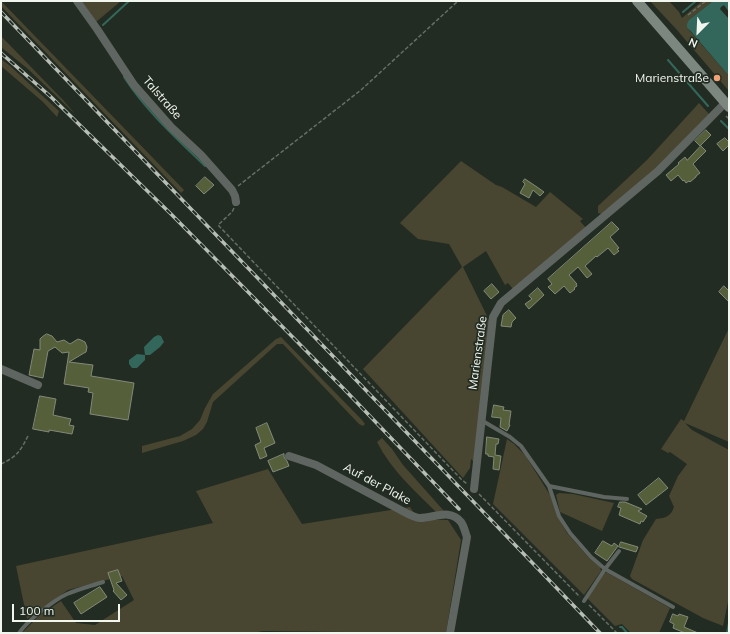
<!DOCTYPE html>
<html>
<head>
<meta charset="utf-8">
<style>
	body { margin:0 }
	#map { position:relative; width:730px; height:634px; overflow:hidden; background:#232c22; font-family:Mulish,sans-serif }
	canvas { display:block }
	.frame { position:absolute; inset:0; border:2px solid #f1f7ef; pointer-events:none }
	.north { position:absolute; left:678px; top:12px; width:40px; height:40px; -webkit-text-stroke:3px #232c22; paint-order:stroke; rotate:204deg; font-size:11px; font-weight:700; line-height:16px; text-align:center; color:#f1f7ef }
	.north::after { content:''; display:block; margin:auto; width:14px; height:18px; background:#f1f7ef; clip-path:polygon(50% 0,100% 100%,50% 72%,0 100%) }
	.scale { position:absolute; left:12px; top:604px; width:108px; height:18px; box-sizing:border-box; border:2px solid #f1f7ef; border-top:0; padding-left:5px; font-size:12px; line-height:14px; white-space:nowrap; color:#f1f7ef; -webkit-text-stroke:3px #232c22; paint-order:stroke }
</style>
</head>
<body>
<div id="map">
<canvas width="730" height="634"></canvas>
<div class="frame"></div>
<div class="north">N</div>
<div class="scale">100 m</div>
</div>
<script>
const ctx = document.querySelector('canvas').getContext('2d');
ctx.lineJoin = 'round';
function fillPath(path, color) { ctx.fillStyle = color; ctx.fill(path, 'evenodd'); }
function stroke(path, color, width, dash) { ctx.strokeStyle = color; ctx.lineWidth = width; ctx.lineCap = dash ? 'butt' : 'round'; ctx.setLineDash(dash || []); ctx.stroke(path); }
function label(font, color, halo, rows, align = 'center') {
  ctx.font = font + ' Mulish,sans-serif'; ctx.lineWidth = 3.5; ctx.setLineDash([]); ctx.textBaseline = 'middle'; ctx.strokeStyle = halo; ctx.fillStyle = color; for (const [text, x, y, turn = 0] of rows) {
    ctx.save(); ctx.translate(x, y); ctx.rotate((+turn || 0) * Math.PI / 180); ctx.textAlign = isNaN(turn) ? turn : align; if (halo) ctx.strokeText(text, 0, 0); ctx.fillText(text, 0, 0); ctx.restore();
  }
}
fillPath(new Path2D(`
	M1 1 184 190 181 193 1 6Z
	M82 1H121L96 22Z
	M650 1H669L679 12 682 18 702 1H713L689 20V30L729 76V91L677 30Z
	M1 36 64 101 75 114 28 69 1 47Z
	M1 59 9 65 59 111 57 117 43 102 1 66Z
	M699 103 709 114 656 169 602 214 598 213V206L647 160Z
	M461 161 496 185 502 187 536 207 550 192 583 219 580 221 586 228 514 290 508 283 505 285 486 251 463 267 490 322 474 462 471 459 470 468 463 478 363 369 462 267 449 244 418 239 400 223Z
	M729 328V442L685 423 692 430 729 450V597L723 626 703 618 632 579 630 576 643 540 656 519C666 518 671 516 674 507L669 496 678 476 687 464 670 452 668 453 661 449 681 419 684 421Z
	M281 337 362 420 365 424 363 426 359 424 283 344H277L213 402 207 422 203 429 196 435 183 441 142 453V446L180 436 192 429 200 420 205 408 213 394 276 339Z
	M382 438 392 449 403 465 444 511 437 513C415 491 391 470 377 442Z
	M507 439 514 444 525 455 550 495 557 515 567 533 590 559 600 567 601 571 584 595 493 504Z
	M268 469 302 524 410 507 418 519 448 520 461 540 446 633H346L344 632 263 631 252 633H22L40 615 61 601 76 623 95 625 134 600 122 576 68 590 27 619 16 566 213 523 196 491Z
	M559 493 573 494 614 503 602 531 560 512 556 495Z
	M604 572 608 573 670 608 659 633H631L622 624 615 626 587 598Z`), '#484630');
fillPath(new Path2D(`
	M713 1H729V12L724 5 721 7 720 9 729 19V76L687 27V24L689 20Z
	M158 335 161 336 164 342 160 347 150 355H145V360L137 368H132L129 364V360L137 354 145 355 144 347 154 337Z`), '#34675b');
stroke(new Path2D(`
	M683 12 696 1
	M103 25 129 1
	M668 60 708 106
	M124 77C146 111 176 138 205 166
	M721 121 729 129
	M620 627H622L627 633
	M727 633 729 623`), '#34675b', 2);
const building = new Path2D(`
	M706 130 711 135 700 146 695 141Z
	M725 138 729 142V145L723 151 717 144Z
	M701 146 706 151 693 164 700 173 696 176V177L690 182 689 181 686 183 684 180 683 181 678 175 671 181 666 175 679 164 678 163 685 157 687 160Z
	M205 177 214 185 204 194 196 186Z
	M525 179 537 187 544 192 540 196 533 190 529 198 520 193 525 184 523 182Z
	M612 222 619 229 610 237 619 248 617 249 619 251 614 255 608 248 597 257 596 256 585 266 592 274 587 278 578 267 569 275 577 284H576L577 286 574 288 575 289 570 293 564 286 555 294 548 287 552 284 548 279Z
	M492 284 499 292 491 299 484 291Z
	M724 286 729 291V302L719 292Z
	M538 288 544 295 529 309 525 304 532 299 529 296Z
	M509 310 516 318 512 322 511 327 501 326 503 315Z
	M47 334 52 336 57 342 64 340 70 344 78 339 81 340 85 342 87 347 86 352 84 353 69 362 93 365 91 376 134 383 128 420 90 414 93 393 88 392 89 388 64 384 69 352 62 353 55 347 48 351 43 378 29 375 34 349 40 350V339L42 337Z
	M40 396 56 399 53 415 71 419 69 425 74 426 72 434 49 430V432L33 429Z
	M494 405 504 407 503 410 511 411 509 425H510L507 431 500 427 501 418 492 417Z
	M267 423 275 443 264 448 267 456 260 459 255 445 261 442 256 428Z
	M487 437 499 439 498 444H496L495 455 501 456 499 470 493 469 494 457 488 456V454H486Z
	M284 454V457L287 461 289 466 273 472 268 461Z
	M659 478 668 488 646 505 638 495Z
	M620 502H625L642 509 638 511 647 516 643 522 641 521 640 524 619 515 621 508 618 507Z
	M603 541 612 546 614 543 618 546 607 561 595 553Z
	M621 542 638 547 636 552 619 547Z
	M118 570 122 581 116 583 127 595 121 600 113 591 114 590 108 573Z
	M100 587 107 597 81 614 74 603Z
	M673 614 678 616 679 614 688 617 684 627 698 633H685L673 628 674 624 670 622Z`);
fillPath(building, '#55603b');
stroke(building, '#83897a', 1);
stroke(new Path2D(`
	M688 15 706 1
	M726 116 729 119
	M238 186 361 90 458 1
	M234 208 232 212 218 225 461 479 467 484
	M1 464C18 456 20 451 28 436
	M479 494 580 597
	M589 605 617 633`), '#666e65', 1.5, [4, 2]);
stroke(new Path2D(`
	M481 420 510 437 521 446 549 486 559 516 570 533 591 557 605 569 673 607
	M549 486 604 497 627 499
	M584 601 605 569 619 551
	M19 633C27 621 54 600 67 594 79 589 91 586 103 582`), '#5f6561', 4);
stroke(new Path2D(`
	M77 1 97 29 134 85 171 127 201 155 232 190 235 196 236 202
	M1 369 38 385
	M289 456 316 465 408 514C411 515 416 518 420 518 434 518 450 508 461 522 464 526 465 532 467 537L450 633
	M474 489 493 317 501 303 658 171 725 103`), '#5f6561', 8);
stroke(new Path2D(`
	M637 1 729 107`), '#7c8780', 10);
const rail = new Path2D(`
	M1 12 600 633
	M1 53 50 96 172 215 343 388 459 509`);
stroke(rail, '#b7beb6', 3.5);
stroke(rail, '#232c22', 2, [6]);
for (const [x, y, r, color] of [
	[717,78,4,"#efa377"]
]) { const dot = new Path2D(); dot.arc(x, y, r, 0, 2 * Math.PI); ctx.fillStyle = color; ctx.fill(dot); stroke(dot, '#232c22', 1.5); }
label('12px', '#f1f7ef', '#232c22', [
	["Marienstraße",709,78]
], 'right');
label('12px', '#f1f7ef', '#232c22', [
	["Talstraße",162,98,49],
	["Marienstraße",478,353,-82],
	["Auf der Plake",377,484,28]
]);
</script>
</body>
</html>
